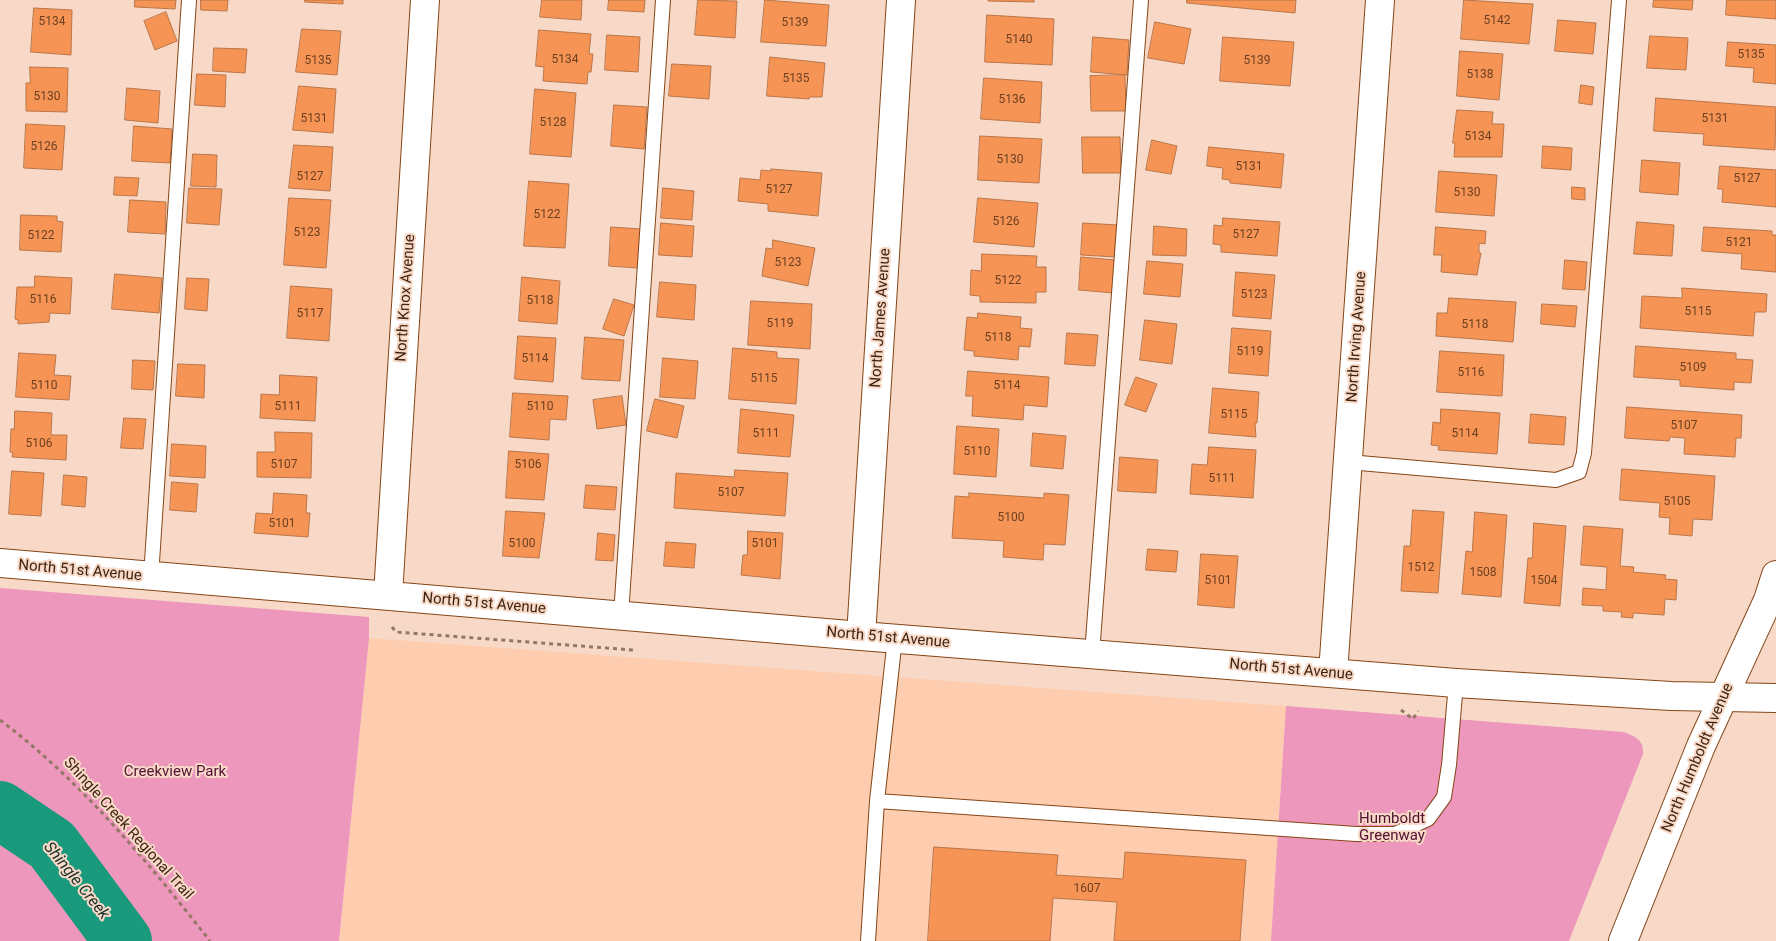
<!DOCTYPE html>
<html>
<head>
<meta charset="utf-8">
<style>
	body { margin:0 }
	canvas { display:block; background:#f8d9c7 }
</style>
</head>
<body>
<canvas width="1776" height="941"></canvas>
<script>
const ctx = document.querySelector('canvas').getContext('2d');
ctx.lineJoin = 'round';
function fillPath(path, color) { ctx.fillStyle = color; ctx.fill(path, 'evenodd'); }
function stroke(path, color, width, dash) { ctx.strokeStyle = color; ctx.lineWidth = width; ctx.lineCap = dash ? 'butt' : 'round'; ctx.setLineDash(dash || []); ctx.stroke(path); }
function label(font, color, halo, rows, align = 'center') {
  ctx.font = font + ' Roboto,sans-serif'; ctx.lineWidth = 4; ctx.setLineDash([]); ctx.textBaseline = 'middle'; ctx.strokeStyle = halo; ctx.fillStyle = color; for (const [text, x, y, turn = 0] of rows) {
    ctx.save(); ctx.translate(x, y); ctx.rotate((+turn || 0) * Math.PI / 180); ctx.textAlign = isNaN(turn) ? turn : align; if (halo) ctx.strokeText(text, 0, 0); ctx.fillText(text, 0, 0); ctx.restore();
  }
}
fillPath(new Path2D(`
	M369 638 1286 706 1271 941H339Z`), '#fecdaf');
fillPath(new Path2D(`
	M0 588 369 617V638L339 941H0Z
	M1286 706 1624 732C1636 737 1644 740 1643 754L1569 941H1271Z`), '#ed97bd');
stroke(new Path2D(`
	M0 810 52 845 123 941`), '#199a7c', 58);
const building = new Path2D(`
	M135 0H176L175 9 135 7Z
	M201 0H228L227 11 201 10Z
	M305 0H343V4L305 2Z
	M542 0H582L581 20 540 17Z
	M609 0H645L644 12 608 10Z
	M698 0 737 1 735 38 695 35Z
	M765 0 829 5 826 46 761 42Z
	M1034 0V2L988 1V0Z
	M1187 0H1296L1295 13 1187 3Z
	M1464 0 1533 4 1529 44 1461 39Z
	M1654 0H1693L1692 10 1653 7Z
	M1727 0H1776V19L1726 15Z
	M34 8 72 10 71 55 31 52Z
	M166 12 177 41 155 50 144 21Z
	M987 15 1054 19 1052 65 985 62Z
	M1558 20 1596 23 1593 54 1555 51Z
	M1155 22 1191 29 1184 64 1148 58Z
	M302 29 341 31 337 75 296 72Z
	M539 30 591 34 589 54H593L591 72H588L587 84 543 81 544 67 536 66Z
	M607 35 640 37 638 72 605 70Z
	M1650 36 1688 38 1686 70 1647 68Z
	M1093 37 1129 40 1127 75 1091 72Z
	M1223 37 1294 42 1290 86 1220 81Z
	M1728 42 1776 45V84L1753 82 1754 68 1726 66Z
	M214 48 247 49 245 73 213 71Z
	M1460 51 1503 54 1499 100 1457 96Z
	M770 57 825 63 822 97H809V99L767 96Z
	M672 64 711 66 709 99 669 96Z
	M30 67 68 68 67 112 26 111V83H30Z
	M197 74 226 75 225 107 195 105Z
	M1125 75 1126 111H1091L1090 76Z
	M984 78 1042 82 1040 123 981 119Z
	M1581 85 1594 87 1592 105 1579 103Z
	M299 86 336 89 333 133 293 130Z
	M127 88 160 91 158 123 125 120Z
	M535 89 576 93 571 157 530 154Z
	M1656 98 1776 107 1775 150 1703 145 1704 134 1654 131Z
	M614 105 647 107 644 149 611 146Z
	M1457 110 1493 112 1492 124H1504L1502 157H1454L1455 143H1453Z
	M26 124 65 126 62 170 24 168Z
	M134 126 172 129 170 163 132 161Z
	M980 136 1042 139 1039 183 978 180Z
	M1082 137H1120L1121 173H1083Z
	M1152 140 1177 146 1171 174 1146 170Z
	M294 145 333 147 330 191 289 188Z
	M1543 146 1572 148 1571 170 1542 168Z
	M1209 147 1284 154 1281 188 1230 183V180L1222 179 1223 168 1207 166Z
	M193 154 217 155 216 187 191 186Z
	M1642 160 1680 163 1678 195 1640 192Z
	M1720 166 1776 170V207L1722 202 1723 189H1718Z
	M771 169 822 173 818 216 768 211V204L738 201 740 178 760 180 761 170 771 171Z
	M1439 171 1497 175 1494 216 1436 212Z
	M115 177 139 178 137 196 114 195Z
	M529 181 569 184 565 248 524 246Z
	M1572 187 1585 188V200L1572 199Z
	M189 188 222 189 219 225 187 223Z
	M663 188 694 191 692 220 661 218Z
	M289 198 331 200 326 268 284 265Z
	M978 198 1038 203 1034 247 974 242Z
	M130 200 166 202 165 234 128 232Z
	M21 215 57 216V221L63 222 61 252 20 250Z
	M1223 218 1280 222 1277 256 1221 252V245L1213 244 1214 225 1222 226Z
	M1637 222 1674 225 1672 256 1634 254Z
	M661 223 694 226 692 257 659 255Z
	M1083 223 1118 225 1116 257 1081 255Z
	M1154 226 1187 229 1186 256 1153 255Z
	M611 227 641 229 638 268 609 266Z
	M1436 227 1486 231 1485 244 1479 243V253H1481L1477 275 1441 272 1442 255H1434Z
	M1704 227 1772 231V235H1776V272L1741 269 1742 254 1702 251Z
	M773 240 815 248 808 286 762 276 766 248 772 249Z
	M982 254 1037 256 1036 267H1046V292H1036V303L980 302V296L970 295 971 270 981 271Z
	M1081 257 1115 260 1113 293 1079 290Z
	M1565 260 1587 262 1585 290 1563 289Z
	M1147 261 1183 264 1180 297 1144 294Z
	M1236 272 1275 275 1271 319 1233 316Z
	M115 274 162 278 159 313 112 309Z
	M35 276 72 278 70 314 50 313 49 322 18 324V320L15 319 17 287H34Z
	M522 277 560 281 557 324 519 321Z
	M187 278 209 279 207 311 185 309Z
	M660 282 696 285 694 320 657 317Z
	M291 286 332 289 329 341 287 338Z
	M1682 288 1767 294 1766 312H1755L1753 336 1640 328 1642 296 1682 298Z
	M1449 298 1516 302 1513 342 1436 336 1437 313H1447Z
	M614 299 634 305 624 336 603 329Z
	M751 301 812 304 810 349 748 345Z
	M1542 304 1577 306 1575 327 1541 324Z
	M978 313 1021 317 1020 328 1032 329 1030 347 1019 346 1018 360 974 356V351L964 350 967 317 977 318Z
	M1145 320 1177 324 1172 364 1140 360Z
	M1232 328 1271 331 1268 376 1229 373Z
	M1067 333 1098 335 1095 366 1065 364Z
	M518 336 556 338 553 382 515 379Z
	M585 337 624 340 620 381 582 379Z
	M1636 346 1736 353V359L1753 360 1751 383 1734 382V390L1680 386V380L1634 377Z
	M733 348 777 352V358L799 359 796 404 729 399Z
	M1440 351 1504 355 1502 396 1437 392Z
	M19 353 56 355 54 375 71 376 69 400 16 397Z
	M663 358 698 361 695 399 660 397Z
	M133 360 155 361 153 390 132 389Z
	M178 364 205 365 204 398 176 396Z
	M968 371 1049 377 1047 407 1024 405 1023 420 972 416 973 396H966Z
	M280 375 317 377 315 421 260 418 261 394 279 395Z
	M1136 377 1157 384 1146 412 1125 405Z
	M1213 388 1259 392 1257 423H1255L1256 437 1209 433Z
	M513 393 568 396 566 420 550 419 549 440 510 437Z
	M622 396 626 425 597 429 593 400Z
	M655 399 684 406 677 438 647 431Z
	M1627 407 1742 415 1741 438H1736L1735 457 1684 454 1685 438 1670 437 1669 441 1625 438Z
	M741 409 794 415 790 457 738 453Z
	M1441 409 1500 413 1497 454 1438 450 1439 446 1431 445 1433 422 1440 423Z
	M15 411 52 413 51 435H67L66 460 12 457 13 453 10 452 11 429H14Z
	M1531 414 1566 417 1564 445 1529 443Z
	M124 418 146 419 143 449 121 448Z
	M957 426 999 429 996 477 954 474Z
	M275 432 312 433 311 478 257 477V452H275Z
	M1033 433 1066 436 1063 469 1031 466Z
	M172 444 206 446 205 478 170 476Z
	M1209 447 1256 450 1253 498 1190 494 1192 464 1207 465Z
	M509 451 549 454 544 500 506 498Z
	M1120 457 1158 460 1156 493 1118 491Z
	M1622 469 1715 476 1712 520 1693 519 1692 536 1669 534 1670 518 1659 517 1660 503 1620 500Z
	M735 470 788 473 785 516 674 508 676 473 734 477Z
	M12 471 44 473 41 516 9 514Z
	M64 475 87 477 85 507 62 505Z
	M172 482 198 484 196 512 170 510Z
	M586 485 617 487 615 510 584 508Z
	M274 493 307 495 306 513H310L308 537 254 533 256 513 272 514Z
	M969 493 1044 498V493L1069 495 1065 545 1044 544 1043 560 1003 557 1004 541 952 538 955 496 969 497Z
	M1413 510 1444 512 1438 593 1401 591 1404 546H1410Z
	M506 511 545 513 539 558 503 556Z
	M1475 512 1507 515 1501 597 1462 594 1466 551 1472 552Z
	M1534 523 1566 526 1560 606 1524 603 1528 558H1532Z
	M1584 526 1623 529 1620 566 1634 567 1633 572 1666 575 1665 579 1677 580 1676 600 1665 599 1664 615 1633 613V618L1621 617 1622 612 1603 611V606L1582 605 1583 588 1606 590 1607 567 1581 565Z
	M748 531 783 533 780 579 741 575 743 555H747Z
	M598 533 615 535 613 561 596 560Z
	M666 542 696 544 694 568 664 566Z
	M1148 549 1178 551 1176 572 1146 570Z
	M1201 554 1238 556 1234 608 1198 605Z
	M934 847 1058 855 1056 875 1123 879 1125 852 1246 860 1240 941H1114L1117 902 1053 898 1050 941H928Z`);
fillPath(building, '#f59454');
stroke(building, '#ba764a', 1);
const service = new Path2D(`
	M1348 462 1556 480 1579 472 1584 453 1619 0
	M151 577 189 0
	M621 615 663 0
	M895 638 877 801 1356 834H1395L1428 819 1444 797 1449 765 1456 683
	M1092 654 1141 0
	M868 941 877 801`);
const minor = new Path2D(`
	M0 563 861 636 1456 683 1671 696 1776 698
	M388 595 425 0
	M861 636 901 0
	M1333 673 1380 0`);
const tertiary = new Path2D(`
	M1623 941 1701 746 1768 600 1776 575`);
stroke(service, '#854516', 16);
stroke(minor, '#854516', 30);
stroke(tertiary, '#854516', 30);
stroke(new Path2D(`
	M392 627 396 632 633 650
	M1401 710 1413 719 1418 711
	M0 720C80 780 148 862 210 941`), '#947765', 3, [4, 4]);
stroke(service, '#fff', 14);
stroke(minor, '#fff', 28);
stroke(tertiary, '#fff', 28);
label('12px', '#6d4022', null, [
	["5142",1497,21],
	["5134",52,22],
	["5139",795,23],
	["5140",1019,40],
	["5135",1751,55],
	["5134",565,60],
	["5135",318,61],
	["5139",1257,61],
	["5138",1480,75],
	["5135",796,79],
	["5130",47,97],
	["5136",1012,100],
	["5131",314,119],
	["5131",1715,119],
	["5128",553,123],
	["5134",1478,137],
	["5126",44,147],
	["5130",1010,160],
	["5131",1249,167],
	["5127",310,177],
	["5127",1747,179],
	["5127",779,190],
	["5130",1467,193],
	["5122",547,215],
	["5126",1006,222],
	["5123",307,233],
	["5127",1246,235],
	["5122",41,236],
	["5121",1739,243],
	["5123",788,263],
	["5122",1008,281],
	["5123",1254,295],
	["5116",43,300],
	["5118",540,301],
	["5115",1698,312],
	["5117",310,314],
	["5119",780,324],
	["5118",1475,325],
	["5118",998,338],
	["5119",1250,352],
	["5114",535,359],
	["5109",1693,368],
	["5116",1471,373],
	["5115",764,379],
	["5110",44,386],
	["5114",1007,386],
	["5111",288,407],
	["5110",540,407],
	["5115",1234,415],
	["5107",1684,426],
	["5111",766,434],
	["5114",1465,434],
	["5106",39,444],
	["5110",977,452],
	["5107",284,465],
	["5106",528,465],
	["5111",1222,479],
	["5107",731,493],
	["5105",1677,502],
	["5100",1011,518],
	["5101",282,524],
	["5100",522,544],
	["5101",765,544],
	["1512",1421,568],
	["1508",1483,573],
	["5101",1218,581],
	["1504",1544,581],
	["1607",1087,889]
]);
label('15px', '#402412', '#f8d9c7', [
	["North Knox Avenue",406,298,-86],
	["North James Avenue",881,318,-86],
	["North Irving Avenue",1357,337,-86],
	["North 51st Avenue",80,571,5],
	["North 51st Avenue",484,604,5],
	["North 51st Avenue",888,638,5],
	["North 51st Avenue",1291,670,5],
	["North Humboldt Avenue",1698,758,-67],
	["Shingle Creek Regional Trail",128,829,48]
]);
label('15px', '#521033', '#f8d9c7', [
	["Creekview Park",175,772],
	["Humboldt",1392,819],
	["Greenway",1392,836]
]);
label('italic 16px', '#173029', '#f8d9c7', [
	["Shingle Creek",76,881,51]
]);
</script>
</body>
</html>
